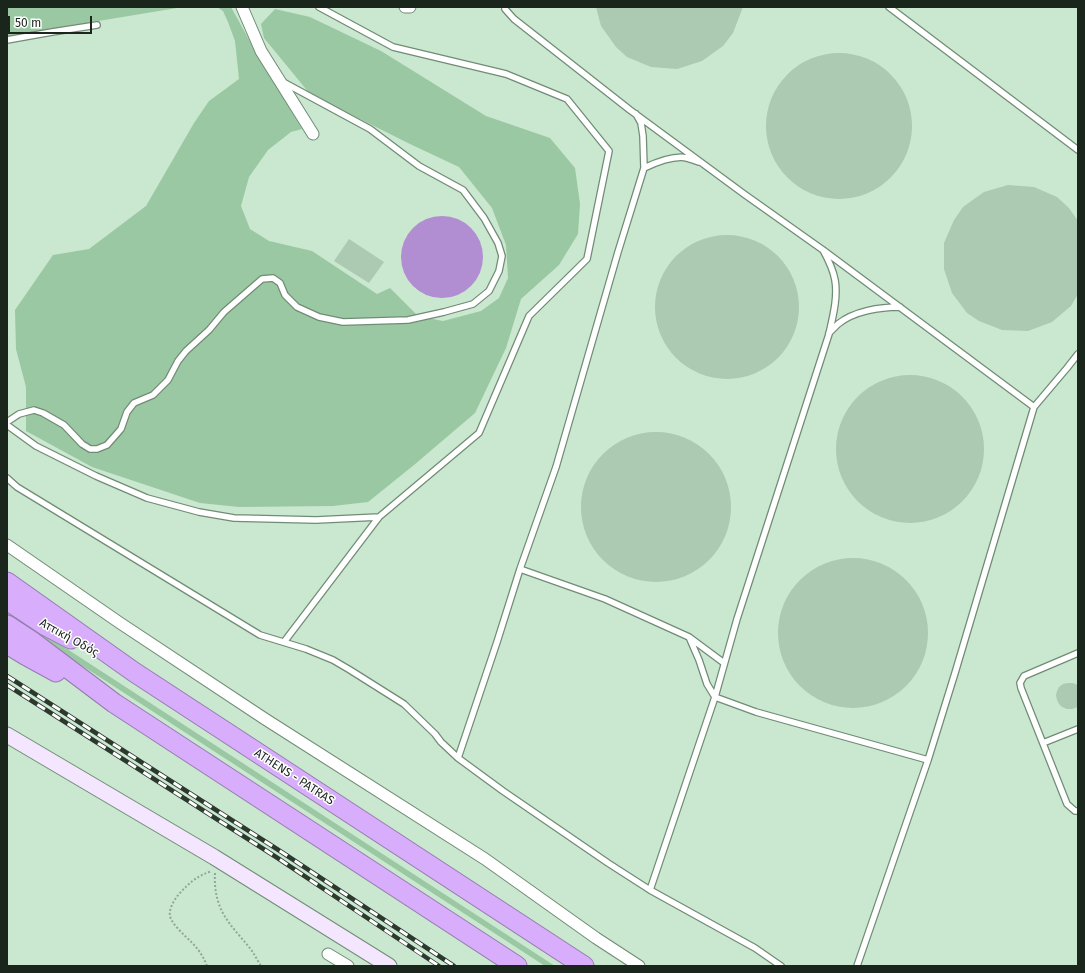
<!DOCTYPE html>
<html>
<head>
<meta charset="utf-8">
<style>
	body { margin:0 }
	#map { position:relative; width:1085px; height:973px; overflow:hidden; background:#cae7cf; font-family:"Fira Sans",sans-serif }
	canvas { display:block }
	.frame { position:absolute; inset:0; border:8px solid #1a251c; pointer-events:none }
	.scale { position:absolute; left:8px; top:16px; width:84px; height:18px; box-sizing:border-box; border:2px solid #1a251c; border-top:0; padding-left:5px; font-size:12px; line-height:14px; white-space:nowrap; color:#1a251c; -webkit-text-stroke:3px #fff; paint-order:stroke }
</style>
</head>
<body>
<div id="map">
<canvas width="1085" height="973"></canvas>
<div class="frame"></div>
<div class="scale">50 m</div>
</div>
<script>
const ctx = document.querySelector('canvas').getContext('2d');
ctx.lineJoin = 'round';
function fillPath(path, color) { ctx.fillStyle = color; ctx.fill(path, 'evenodd'); }
function stroke(path, color, width, dash) { ctx.strokeStyle = color; ctx.lineWidth = width; ctx.lineCap = dash ? 'butt' : 'round'; ctx.setLineDash(dash || []); ctx.stroke(path); }
function label(font, color, halo, rows, align = 'center') {
  ctx.font = font + ' "Fira Sans",sans-serif'; ctx.lineWidth = 3; ctx.setLineDash([]); ctx.textBaseline = 'middle'; ctx.strokeStyle = halo; ctx.fillStyle = color; for (const [text, x, y, turn = 0] of rows) {
    ctx.save(); ctx.translate(x, y); ctx.rotate((+turn || 0) * Math.PI / 180); ctx.textAlign = isNaN(turn) ? turn : align; if (halo) ctx.strokeText(text, 0, 0); ctx.fillText(text, 0, 0); ctx.restore();
  }
}
fillPath(new Path2D(`
	M7 7H183L68 26 7 38Z
	M217 7H231L253 47 302 129 291 132 268 150 249 177 241 206 250 229 269 241 312 251 377 294 390 288 418 316 443 321 481 311 499 298 508 278 506 245 492 208 459 167 410 144 310 94 264 38 261 24 275 9 310 17 381 51 486 116 550 138 575 168 580 204 578 234 559 265 521 299 506 348 475 413 414 465 368 502 333 506 239 507 200 503 92 467 26 431V387L16 349 15 310 53 255 89 249 146 206 194 123 209 101 239 79 235 41 228 22 223 11Z
	M7 609 41 632 555 966H545L38 637 7 616Z`), '#9ac8a2');
fillPath(new Path2D(`
	M401 257a41 41 0 1 1 82 0a41 41 0 1 1-82 0Z`), '#b18dd1');
fillPath(new Path2D(`
	M596 7H743L733 33 723 46 702 61 677 69 651 67 627 57 616 47 601 26Z
	M766 126a73 73 0 1 1 146 0a73 73 0 1 1-146 0Z
	M1008 185 1034 187 1057 197 1069 208 1078 221V294L1071 306 1052 322 1028 331 1002 330 979 321 967 313 952 293 944 269V243L954 220 963 207 984 192Z
	M655 307a72 72 0 1 1 144 0a72 72 0 1 1-144 0Z
	M349 239 384 262 369 283 334 261Z
	M836 449a74 74 0 1 1 148 0a74 74 0 1 1-148 0Z
	M581 507a75 75 0 1 1 150 0a75 75 0 1 1-150 0Z
	M778 633a75 75 0 1 1 150 0a75 75 0 1 1-150 0Z
	M1068 683H1073L1078 685V707L1072 709H1067L1062 707 1059 704 1057 700 1056 695 1057 691 1059 687 1063 684Z`), '#acc9b1');
const lane = new Path2D(`
	M505 7V9L514 19 630 110 744 194 823 250 1034 407
	M889 7 1078 150
	M7 40 52 32 97 25
	M644 168C657 162 674 155 687 158 691 159 695 161 699 162
	M829 333C832 330 835 327 838 324 854 311 880 307 900 307
	M7 422 19 414 34 410 43 413 64 425 82 444 90 449H97L107 445 121 429 127 412 134 403 153 395 168 380 178 361 186 351 209 330 224 312 262 279 273 278 280 283 285 295 297 307 319 317 343 322 408 320 444 312 473 304 489 291 499 271 502 256 498 243 484 218 463 190 419 166 370 129 283 82
	M7 425 36 446 96 476 147 498 199 512 234 518 316 520 379 517
	M7 478 17 487 260 635 306 649 333 660 350 670 404 704 435 734 441 742 458 758 503 791 608 863 650 890 755 948 781 966
	M520 569 605 599 689 637 724 663
	M689 637 699 660 707 684 715 697 756 712 928 760
	M284 642 379 517 479 433 529 316 587 259 609 151 567 99 506 74 393 47 319 7
	M1078 653 1024 676 1020 683 1021 688 1067 804 1075 811H1078
	M1043 743 1078 729
	M458 758 497 642 520 569 556 467 618 252 644 168 643 136 641 123 636 114
	M650 890 715 697 737 619 829 334C833 316 838 297 835 280 833 269 828 259 823 250
	M857 966 928 760 955 673 1034 407 1067 368 1078 354`);
const street = new Path2D(`
	M242 7 261 51 313 134
	M405 7H410
	M7 545 120 623 265 719 485 859 596 938 639 966
	M328 954 348 966`);
const secondary = new Path2D(`
	M7 735 214 857 389 966`);
const highway = new Path2D(`
	M7 582 134 672 584 966
	M7 600 46 626 71 639
	M7 625 33 642 114 703 517 966
	M7 644 25 655 56 672`);
stroke(lane, '#718c75', 8);
stroke(street, '#718c75', 13);
stroke(secondary, '#718c75', 17);
stroke(highway, '#957dae', 21);
stroke(new Path2D(`
	M215 873C214 888 217 903 224 915 231 927 241 937 249 947 254 953 257 960 261 966
	M207 966C202 953 195 945 185 936 180 931 174 925 171 919 167 911 174 900 179 894 190 882 197 876 212 871`), '#90a794', 2, [2, 2]);
stroke(lane, '#fff', 5.5);
stroke(street, '#fff', 11);
stroke(secondary, '#f3e6fe', 15);
stroke(highway, '#d7adfc', 19);
const rail = new Path2D(`
	M7 676 280 851 454 966
	M7 685 276 857 439 966`);
stroke(rail, '#2c392f', 4.5);
stroke(rail, '#fff', 3, [9]);
label('12px', '#1a251c', '#fff', [
	["Αττική Οδός",69,638,29],
	["ATHENS - PATRAS",294,777,33]
]);
</script>
</body>
</html>
